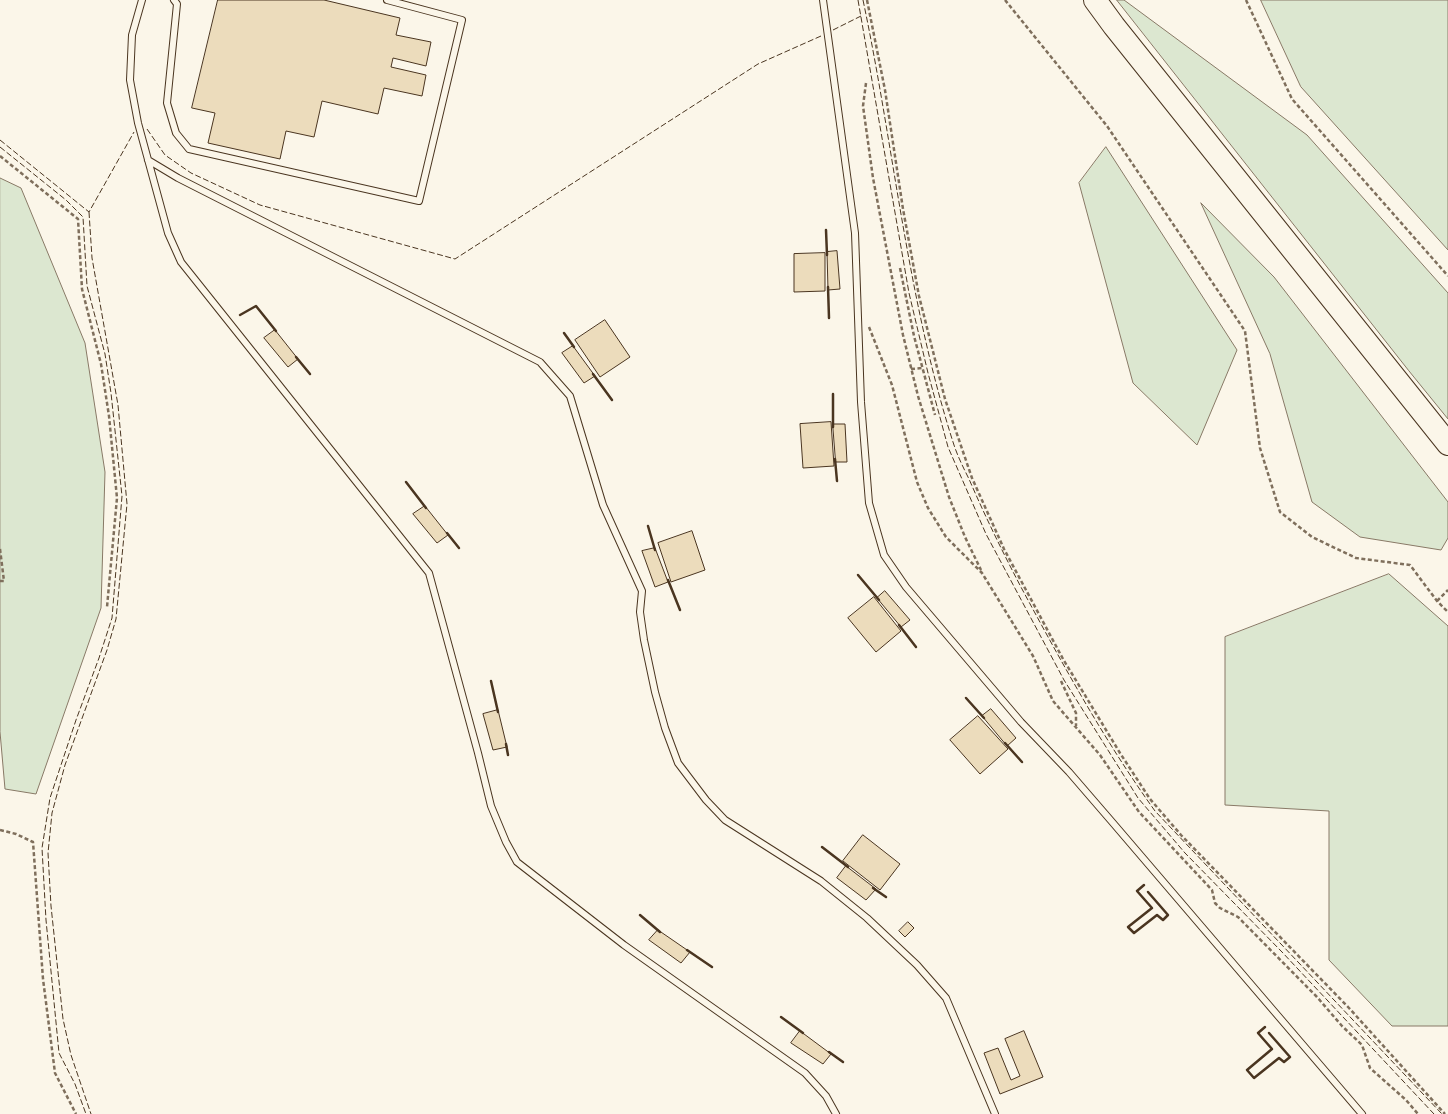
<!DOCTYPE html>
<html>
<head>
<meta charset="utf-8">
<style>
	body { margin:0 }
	canvas { display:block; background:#fbf6e9 }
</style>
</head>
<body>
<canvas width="1448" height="1114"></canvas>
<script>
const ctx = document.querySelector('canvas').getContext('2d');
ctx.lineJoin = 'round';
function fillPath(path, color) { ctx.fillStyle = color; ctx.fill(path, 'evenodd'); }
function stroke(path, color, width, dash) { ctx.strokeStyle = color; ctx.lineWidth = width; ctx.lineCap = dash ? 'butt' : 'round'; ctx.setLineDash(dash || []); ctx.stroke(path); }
const green = new Path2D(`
	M1117 0H1124L1307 135 1448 293V419L1409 371Z
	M1261 0H1448V250L1301 87Z
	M1106 147 1237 350 1197 445 1133 383 1079 183Z
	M0 178 21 188 85 343 105 472 101 608 36 794 5 789 0 732Z
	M1201 203 1274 277 1448 502V538L1441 550 1360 537 1312 502 1270 354Z
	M1389 574 1448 626V1026H1392L1329 960V811L1225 805V637Z`);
fillPath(green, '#dce7d0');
stroke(green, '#887966', 1);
const building = new Path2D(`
	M218 0H324L400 18 396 35 431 42 426 66 393 58 391 67 426 75 422 96 384 88 378 114 322 101 314 137 286 131 280 159 208 143 215 113 192 108Z
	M837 251 840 289 828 290 827 252Z
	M825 253V291L794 292V254Z
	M605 320 630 357 600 377 575 340Z
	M275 330 298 359 288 367 264 338Z
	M573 346 595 376 584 383 562 353Z
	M831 422 834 466 803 468 800 424Z
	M833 424H845L847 462H836Z
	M425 506 448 535 437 543 413 514Z
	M692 531 705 570 671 582 658 543Z
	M655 548 668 582 655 587 642 551Z
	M885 591 910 620 901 627 877 598Z
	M874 597 901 631 876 652 848 618Z
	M991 709 1016 738 1007 746 982 716Z
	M498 710 507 747 493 750 483 714Z
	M978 716 1008 749 980 774 950 740Z
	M863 835 900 864 880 890 843 861Z
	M846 866 876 889 866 900 837 878Z
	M908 922 914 928 905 937 899 931Z
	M658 930 690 952 681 963 649 940Z
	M800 1031 831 1054 823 1064 791 1043Z
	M1024 1031 1043 1077 1000 1094 984 1053 998 1048 1011 1080 1020 1076 1005 1039Z`);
fillPath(building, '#ecdcbc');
stroke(building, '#4a3520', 1);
const lane = new Path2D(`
	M142 0 132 35 130 80 138 123 168 233 181 262 429 573 478 753 491 806 506 842 517 862 624 945 805 1073 826 1096 836 1114
	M174 0 177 4 167 103 176 133 189 149 419 201 462 20 387 0
	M823 0 855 233 861 402 869 503 884 555 906 587 1021 722 1069 772 1113 823 1362 1114
	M148 160 178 178 540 362 570 396 603 505 642 591 640 612 644 640 655 692 665 728 678 763 706 800 725 820 821 881 867 918 917 965 946 998 995 1114`);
const highway = new Path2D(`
	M1095 0 1114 26 1448 444`);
stroke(lane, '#4a3520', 8);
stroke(highway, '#4a3520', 24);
stroke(new Path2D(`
	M867 0 885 90 903 209 919 296 945 399 972 478 1004 549 1063 659 1120 753 1150 799 1181 835 1349 1008 1445 1114
	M1005 0 1107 126 1245 331 1260 448 1280 512 1312 537 1356 558 1410 565 1437 601 1448 612
	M1246 0 1292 99 1448 276
	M866 83 863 106 873 178 903 335 918 396 949 497 965 537 981 570
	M0 156 78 219 82 289 101 364 109 416 117 498 107 607
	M900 268 914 336 935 415
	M869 327 892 385 917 482 928 508 946 537 982 573 1033 656 1053 701 1100 755 1139 812 1212 890 1215 903 1220 908 1238 917 1317 997 1342 1026 1362 1045 1370 1068 1406 1100 1418 1114
	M911 369 922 368
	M0 549 4 581H0
	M1437 601 1448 590
	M1061 681 1076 713V726
	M0 830 16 834 33 842 43 979 55 1073 76 1114`), '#7f6f5c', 2.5, [4, 2.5]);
stroke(lane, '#fbf6e9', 6);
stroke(highway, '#fbf6e9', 22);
stroke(new Path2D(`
	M858 0 909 293 928 373 948 447 986 534 1064 680 1138 798 1185 853 1282 952 1434 1114
	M863 0C894 147 907 298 953 442 957 455 963 467 969 479 985 516 1003 553 1022 589 1063 665 1104 740 1155 811L1442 1114
	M833 30 861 16
	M147 129 165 155 191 173 260 205 455 259 758 64 821 36
	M0 140 89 212 134 132
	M0 147 66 200 83 217 87 286 105 354 111 393 122 496 112 618 99 658 76 720 50 798 42 848 46 920 59 1053 75 1084 86 1114
	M89 212 92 258 118 405 127 504 116 619 107 650 65 765 52 813 48 853 51 906 63 1019 71 1055 91 1114`), '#4a3520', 1, [6, 2.5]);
stroke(new Path2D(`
	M826 230 827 255
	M828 287 829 318
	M240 315 256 306 276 331
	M564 333 574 347
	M296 357 310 374
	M593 374 612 400
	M833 394V427
	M835 459 837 481
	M406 482 426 508
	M648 526 655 550
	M447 533 459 548
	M858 575 879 600
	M668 580 680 610
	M899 625 916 647
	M491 681 498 712
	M966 698 984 718
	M1005 743 1022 762
	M506 744 508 755
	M822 847 848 867
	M1144 885 1137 891 1152 908 1128 927 1134 933 1157 915 1163 920 1168 915 1148 892
	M873 888 886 897
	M640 915 660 932
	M687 950 712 967
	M781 1017 803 1033
	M1265 1027 1258 1033 1272 1049 1247 1070 1254 1078 1279 1058 1284 1062 1290 1057 1269 1033
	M829 1052 843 1062`), '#4a3520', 2.5);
</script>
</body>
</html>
